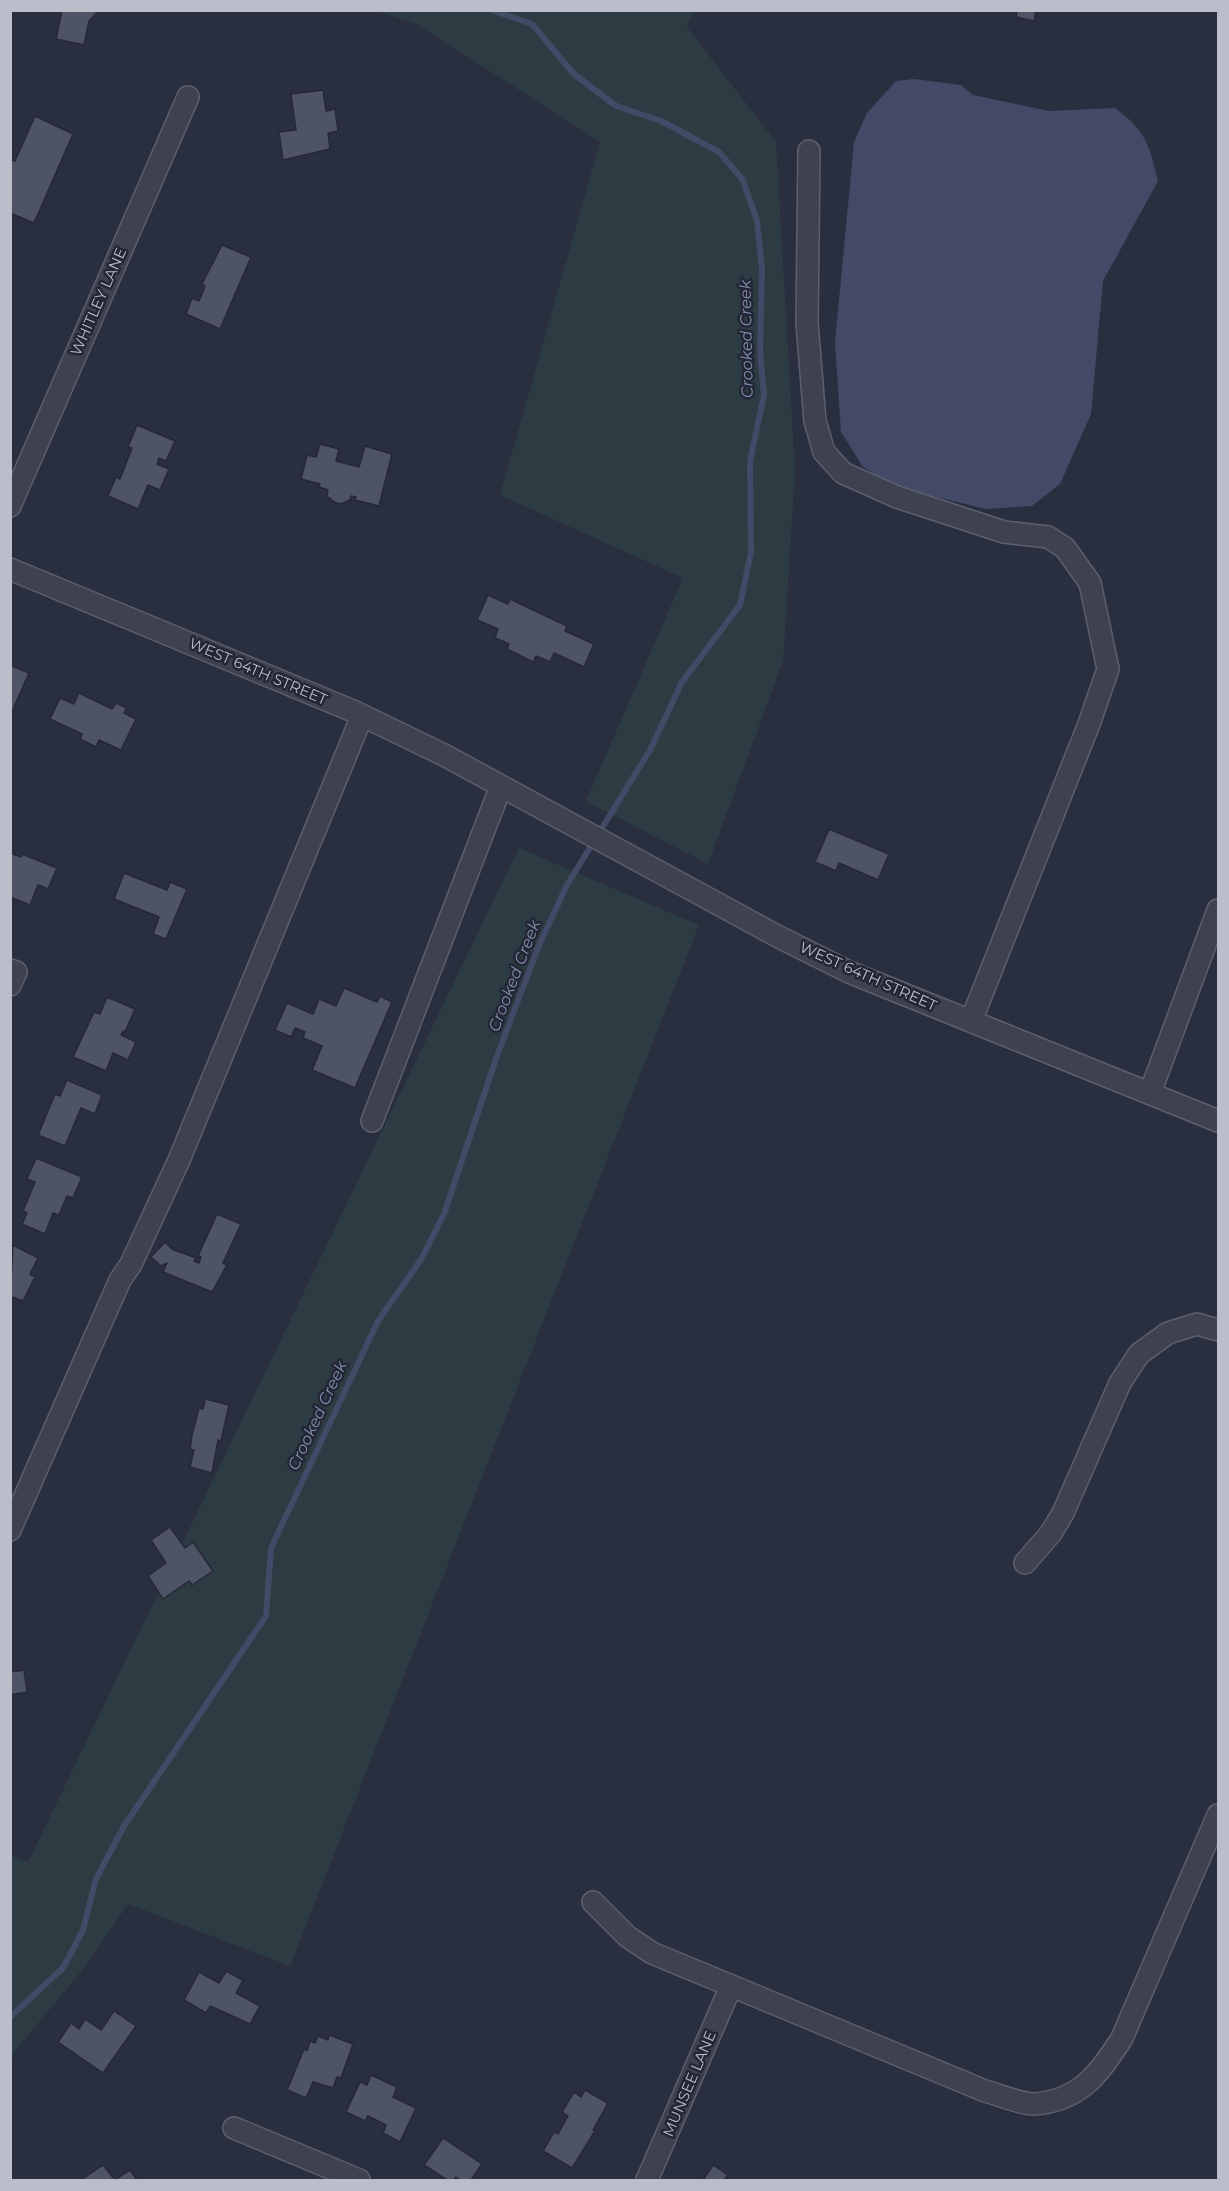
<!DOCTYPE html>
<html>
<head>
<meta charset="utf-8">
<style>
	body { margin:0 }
	#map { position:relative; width:1229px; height:2191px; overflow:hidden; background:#2a2f40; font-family:Montserrat,sans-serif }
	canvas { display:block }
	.frame { position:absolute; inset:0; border:12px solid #bbbdca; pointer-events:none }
</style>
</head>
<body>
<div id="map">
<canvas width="1229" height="2191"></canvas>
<div class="frame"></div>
</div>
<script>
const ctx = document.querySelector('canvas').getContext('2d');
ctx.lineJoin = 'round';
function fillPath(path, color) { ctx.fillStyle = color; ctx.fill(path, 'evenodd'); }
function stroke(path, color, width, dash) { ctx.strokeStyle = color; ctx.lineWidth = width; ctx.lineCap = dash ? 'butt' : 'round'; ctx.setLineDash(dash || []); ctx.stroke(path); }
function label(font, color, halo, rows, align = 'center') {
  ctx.font = font + ' Montserrat,sans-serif'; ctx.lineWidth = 5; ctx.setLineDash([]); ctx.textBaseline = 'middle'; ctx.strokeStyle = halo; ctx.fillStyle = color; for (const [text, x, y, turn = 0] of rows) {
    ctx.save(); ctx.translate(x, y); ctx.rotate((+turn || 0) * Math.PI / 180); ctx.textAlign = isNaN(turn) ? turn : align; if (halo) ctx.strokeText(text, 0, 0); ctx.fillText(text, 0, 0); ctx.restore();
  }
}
fillPath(new Path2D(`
	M375 11H693L687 27 776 142 795 471 783 661 708 864 586 801 683 578 500 495 600 142 415 23Z
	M519 848 699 925 290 1966 128 1904 83 1969 15 2051 11 2061V1856L28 1862Z`), '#2d3c42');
fillPath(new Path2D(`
	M914 79 961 85 973 95 1049 111 1115 108C1146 131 1149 144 1158 181L1103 281 1091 414 1060 484 1032 506 986 509 896 487 863 467 841 432 835 342 854 142 867 113 896 81Z`), '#424a67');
stroke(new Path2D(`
	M10 2017 63 1968 83 1930 96 1879 124 1826 266 1616 271 1548 378 1321 422 1258 444 1214 497 1056 539 945 567 885 650 750 682 682 740 605 751 552 750 461 764 395 760 352 762 269 757 221 743 180 719 152 661 121 616 106 574 74 532 24 491 10`), '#424a67', 6);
const building = new Path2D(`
	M62 10H99L89 21 84 45 56 39Z
	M1017 10H1036L1034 21 1016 17Z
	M323 90 326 111 335 109 338 131 328 133 330 149 283 160 279 132 296 130 291 94Z
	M35 116 73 134 34 223 10 213V159L15 161Z
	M222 245 251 257 220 329 186 314 192 298 199 301 205 286 202 284Z
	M137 425 175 441 166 461 159 458 157 464 169 469 160 490 148 485 138 509 108 496 116 477 120 479 132 448 128 447Z
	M320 444 339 449 336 461 359 467 365 446 392 454 379 506 355 500 356 497 351 496 350 500 341 504 334 502 327 496 328 490 319 487 320 484 301 479 307 455 316 457Z
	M488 595 508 604 510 599 567 626 565 631 594 644 584 667 554 653 550 662 536 656 533 662 507 649 509 644 495 638 498 629 477 620Z
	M10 665 29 673 10 716Z
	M79 693 112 709 116 703 127 708 124 713 136 719 121 750 99 740 96 747 80 739 82 734 50 719 60 698 74 704Z
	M829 829 889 854 878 880 839 863 836 871 815 862Z
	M10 853 21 857 22 854 57 868 48 889 38 885 30 905 10 897Z
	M124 873 167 890 170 882 187 889 166 939 153 934 159 917 114 899Z
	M344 988 377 1002 380 996 392 1002 355 1088 312 1070 322 1046 303 1038 305 1032 295 1028 291 1037 275 1030 287 1003 313 1014 319 999 336 1006Z
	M107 997 135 1009 125 1032 123 1031 121 1035 136 1042 128 1060 113 1053 106 1071 73 1057 94 1012 100 1014Z
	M67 1080 102 1095 95 1114 81 1108 65 1146 38 1135 55 1094 60 1096Z
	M36 1158 82 1177 73 1198 67 1196 59 1215 53 1213 45 1234 22 1224 27 1213 23 1211 35 1182 27 1179Z
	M217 1214 241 1224 223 1263 227 1265 212 1292 163 1272 167 1263 161 1266 151 1257 165 1242 172 1249 196 1258 194 1261 199 1263 201 1257 198 1256Z
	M13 1245 38 1258 30 1274 35 1277 23 1301 13 1297 10 1302Z
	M205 1399 229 1405 221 1441 218 1440 212 1473 190 1467 194 1450H190L192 1435 199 1408 203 1409Z
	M170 1527 185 1548 193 1542 213 1571 192 1585 189 1581 163 1599 148 1576 166 1563 151 1540Z
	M24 1670 27 1692 10 1695V1672Z
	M226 1971 243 1980 236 1993 260 2006 250 2024 210 2006 206 2013 184 2000 199 1972 219 1983Z
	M114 2011 136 2026 103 2073 58 2042 71 2023 79 2029 85 2019 101 2030Z
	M329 2035 353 2044 341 2078 337 2077 333 2088 313 2082 306 2098 287 2090 304 2049 307 2051 310 2041 315 2043 318 2036 328 2040Z
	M371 2075 397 2087 393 2097 416 2108 400 2142 383 2133 386 2125 368 2116 365 2121 346 2112 360 2082 367 2085Z
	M585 2090 608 2103 593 2130 595 2131 572 2168 543 2151 554 2132 558 2134 568 2116 562 2112 574 2092 581 2097Z
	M443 2138 482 2164 471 2180H460L456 2177 454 2180H447L424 2165Z
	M103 2165 115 2180H81Z
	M713 2165 728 2175 724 2180H703Z
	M130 2170 137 2180H115Z`);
fillPath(building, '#4f5366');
stroke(building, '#252837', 1.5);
const minor = new Path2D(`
	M809 151 807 323 815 421 824 452 843 473 897 497 1004 532 1048 537 1065 548 1090 583 1108 669 1089 724 971 1021
	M10 506 188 97
	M10 569 353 711 444 755 777 936 849 972 1218 1121
	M10 970 16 972 10 985
	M1150 1093 1218 910
	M372 1121 501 786
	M10 1530 120 1280 131 1264 179 1160 362 716
	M1025 1563 1051 1533 1063 1513 1120 1383 1139 1354 1168 1333 1197 1324 1218 1330
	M593 1902 628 1937 652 1953 985 2091C1000 2095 1020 2104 1034 2104 1080 2101 1100 2073 1122 2038L1218 1815
	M234 2128 359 2180
	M647 2180 731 1986`);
stroke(minor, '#5c5f6d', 24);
stroke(minor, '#3e4150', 21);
label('15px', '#bbbdca', '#232635', [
	["WHITLEY LANE",99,302,-66],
	["WEST 64TH STREET",258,672,23],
	["WEST 64TH STREET",868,977,24],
	["MUNSEE LANE",690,2084,-67]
]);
label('italic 16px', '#868eae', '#232635', [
	["Crooked Creek",747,339,-91],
	["Crooked Creek",515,976,-69],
	["Crooked Creek",318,1416,-65]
]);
</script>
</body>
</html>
